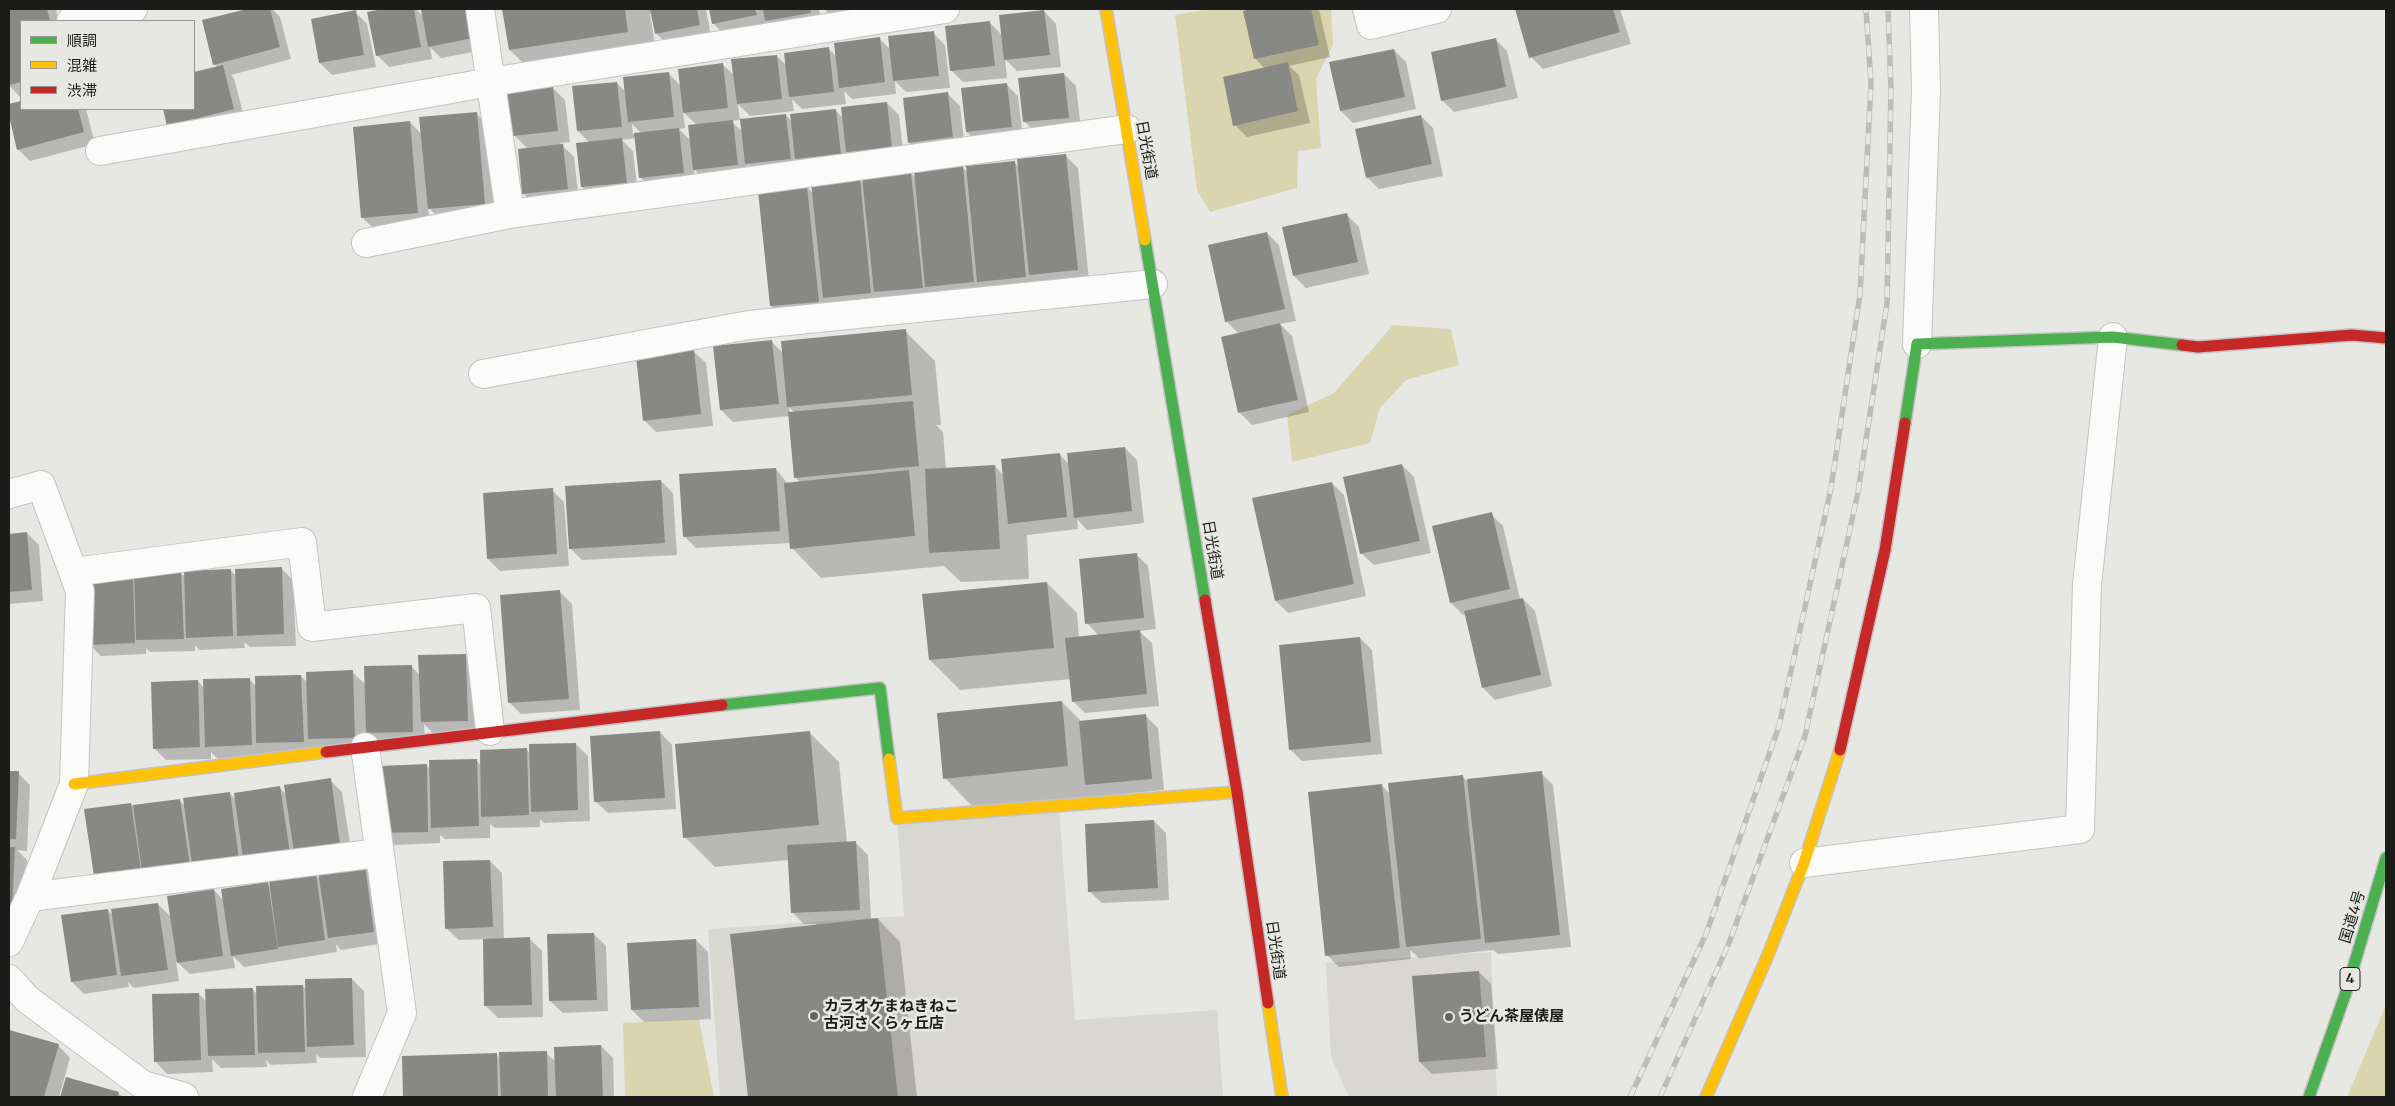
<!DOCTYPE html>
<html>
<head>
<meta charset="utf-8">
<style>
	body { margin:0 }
	#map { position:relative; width:2395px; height:1106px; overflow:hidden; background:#e7e7e4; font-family:Merriweather,"Noto Sans JP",serif }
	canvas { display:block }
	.frame { position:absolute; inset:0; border:10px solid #1c1c1a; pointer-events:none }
	.legend { position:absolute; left:20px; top:20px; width:175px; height:90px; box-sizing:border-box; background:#e8e8e3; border:1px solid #969693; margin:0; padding:6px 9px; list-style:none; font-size:15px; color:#1c1c1a }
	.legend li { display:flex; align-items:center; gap:10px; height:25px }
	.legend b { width:25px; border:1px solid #969693 }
</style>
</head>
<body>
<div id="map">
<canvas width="2395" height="1106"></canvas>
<div class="frame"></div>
<ul class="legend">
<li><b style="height:6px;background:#4caf50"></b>順調</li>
<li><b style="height:6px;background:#ffc107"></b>混雑</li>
<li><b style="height:6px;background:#c62828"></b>渋滞</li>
</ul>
</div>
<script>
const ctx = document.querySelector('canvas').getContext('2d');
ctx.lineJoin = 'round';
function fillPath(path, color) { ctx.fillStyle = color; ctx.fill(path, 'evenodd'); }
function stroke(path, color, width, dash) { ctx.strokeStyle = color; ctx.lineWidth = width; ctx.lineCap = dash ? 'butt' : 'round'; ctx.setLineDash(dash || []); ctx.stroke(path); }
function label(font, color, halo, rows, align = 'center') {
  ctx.font = font + ' Merriweather,"Noto Sans JP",serif'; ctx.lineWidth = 5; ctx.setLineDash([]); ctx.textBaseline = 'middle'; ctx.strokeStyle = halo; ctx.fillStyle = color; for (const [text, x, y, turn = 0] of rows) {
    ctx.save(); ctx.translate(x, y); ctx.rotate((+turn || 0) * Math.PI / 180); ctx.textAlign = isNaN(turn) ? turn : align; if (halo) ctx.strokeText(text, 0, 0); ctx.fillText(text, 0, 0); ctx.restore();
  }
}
fillPath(new Path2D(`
	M1059 807 1075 1020 1217 1010 1223 1097H720L708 929 904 916 897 818Z
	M1491 952 1497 1097H1349L1331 1057 1326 963Z`), '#d9d8d0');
fillPath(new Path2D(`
	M1210 9H1331L1333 45 1316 79 1321 148 1298 151 1297 188 1210 212 1197 190 1175 15Z
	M1393 325 1451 329 1459 365 1406 380 1380 408 1370 443 1292 462 1287 415 1334 393Z
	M2386 1005V1097H2347Z
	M699 1019 714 1097H625L623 1023Z`), '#dbd5af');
fillPath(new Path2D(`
	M9 9H56L58 21H21L20 97 9 85Z
	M252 9H272L280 17 291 59 231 75 234 78 245 121 168 125 164 109H194V73L217 67 214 64 203 21Z
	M390 9H416L423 16 422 9H476L484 50 441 58 430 47 432 59 389 67 377 55 369 13Z
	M503 9H706L711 36 668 45 656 33 653 14H650L658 62 540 80 510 50Z
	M710 9H819L822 25 779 33 767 21 768 27 725 35 713 23Z
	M824 9H877L834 18Z
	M1257 9H1319L1330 57 1289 66 1299 75 1310 123 1247 137 1235 125 1265 69 1255 58 1244 12Z
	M1517 9H1620L1631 44 1543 69 1531 57Z
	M1044 11 1056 24 1061 67 1017 71 1005 59 1007 78 963 82 951 70 990 23 1002 35Z
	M355 12 367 24 376 67 332 75 320 63Z
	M933 33 945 45 950 88 906 92 895 81 896 94 852 99 844 91 846 104 802 109 792 99 794 111 750 116 738 104 740 120 731 121 743 132 786 115 792 122 836 111 844 119 887 103 899 115 904 158 759 175 748 164 749 177 706 181 694 169 696 184 652 189 640 177 636 138 622 140 633 151 638 194 594 199 582 187 590 143 578 131 617 83 626 92 668 73 681 86 723 65 735 76 777 56 787 66 829 49 837 57 880 39 891 50ZM683 112 697 125 691 141 679 129 685 128ZM632 124 641 133 633 134Z
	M1495 39 1507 51 1518 98 1454 112 1442 100Z
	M1394 50 1406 62 1416 109 1353 123 1341 111 1331 63Z
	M1064 74 1076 86 1081 129 1037 134 1025 122 1020 79Z
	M1006 84 1018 96 1023 139 979 144 967 132 963 89Z
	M553 88 565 100 570 142 560 143 574 157 579 201 535 205 523 193 528 149 514 135Z
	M948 94 960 106 965 149 921 154 909 142Z
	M21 103V109H86L95 144 30 161 18 149 9 110V106Z
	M476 113 488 125 497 215 441 220 428 207 430 224 374 229 362 217 410 122 422 135Z
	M1421 116 1433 128 1443 176 1379 189 1367 177Z
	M1066 156 1078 168 1089 281 1042 286 1036 280 1037 289 836 309 829 302 830 313 783 318 771 306 807 187 814 194 859 179 864 184 911 173 916 179 962 167 968 173 1014 162 1019 167Z
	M1347 215 1359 227 1369 274 1306 288 1294 276 1284 228Z
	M1267 233 1279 245 1296 321 1280 324 1292 336 1309 412 1252 425 1240 413 1222 338 1239 334 1226 321Z
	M905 331 935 361 941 425H936L943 432 946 469 995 466 1004 476 1059 454 1069 464 1125 448 1137 460 1144 523 1087 530 1077 519 1078 529 1027 535 1029 579 961 582 944 566 821 578 792 548 791 543 696 548 684 536 776 469 788 484 800 482 796 478 789 416 733 422 721 410 715 347 771 341 783 353ZM789 407 795 413H790Z
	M693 351 706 363 713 426 656 432 644 420Z
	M1402 465 1414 477 1431 553 1374 565 1361 553Z
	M661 481 673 493 677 555 582 560 570 548Z
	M1332 483 1344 495 1366 596 1288 613 1276 601Z
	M552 490 564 502 569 566 500 571 488 559Z
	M1491 514 1503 526 1520 599H1523L1535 611 1552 686 1495 700 1483 688 1466 614 1463 615 1451 603Z
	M27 533 39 545 43 601 9 604V535Z
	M1136 554 1148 566 1156 629 1139 631 1152 643 1159 706 1085 713 1073 701 1071 679 960 690 930 660 1047 583 1077 613 1079 638 1099 636 1087 623Z
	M281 568 293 580 296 646 250 647 244 642 245 648 199 650 195 645V651L150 652 146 648V654L101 656 89 644 132 577 135 580 181 573 185 577 231 571 236 576Z
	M560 592 572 604 580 710 521 714 509 702Z
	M1360 638 1372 650 1382 754 1302 761 1290 749Z
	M465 655 477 667 479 733 434 734 424 724 425 744 218 759 211 752V759L166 760 154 748 198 681 204 688 250 680 256 686 301 676 307 682 352 672 366 685 411 666 420 675Z
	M1062 702 1082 722 1146 716 1158 728 1164 790 974 808 945 778Z
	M660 732 672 745 676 809 608 813 595 801Z
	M809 732 839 762 847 843H856L868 855 871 920 878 919 900 942 917 1097H750L732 935 816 926V924H804L792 912 789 860 715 867 685 837Z
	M576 744 588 756 590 821 544 823 540 819V827L495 828 490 824V838L445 839 440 835V843L394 845 382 833 426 765 431 770 476 760 481 765 526 749 530 753Z
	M9 772 18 773 30 785 27 851 17 850 27 860 24 927 9 926Z
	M1541 773 1553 785 1571 947 1498 954 1493 950 1419 958 1410 950 1411 959 1339 967 1327 955 1382 786 1390 794 1463 777 1467 781Z
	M330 780 342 792 352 856 107 888 131 804 133 806 179 800 185 806 229 793 236 800 280 788 286 794Z
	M1154 821 1166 833 1169 900 1102 903 1089 891Z
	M490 861 502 873 504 939H530L542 951 543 1017 498 1018 486 1006 484 939 459 940 446 928Z
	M365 866 377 878 386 943 341 950 336 944 337 952 244 967 233 956 235 968 190 974 176 961 179 981 134 988 128 982 129 987 84 994 72 982 108 910 113 916 158 904 171 917 214 890 224 901 268 884 271 887 315 875 320 879Z
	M594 934 606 946 608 1011 563 1013 550 1001Z
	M696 940 708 952 711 1019 644 1022 632 1010Z
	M1479 972 1491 984 1498 1069 1432 1074 1420 1062Z
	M352 979 364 991 366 1057 320 1058 316 1054 317 1063 271 1065 266 1060 267 1067 221 1068 212 1059 213 1072 167 1074 155 1061 199 994 207 1002 252 989 257 994 303 986 307 990Z
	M9 1029 12 1032 58 1045 70 1058 59 1097H9Z
	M601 1046 613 1058 614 1097H405L404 1058 496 1054 501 1059 546 1053 556 1062Z
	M67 1078 118 1093 123 1097H62Z`), '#0003');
fillPath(new Path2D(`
	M9 9H47L50 21H21V82L9 85Z
	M247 9H270L280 47 213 65 202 20Z
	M383 9H414L421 47 376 56 367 12Z
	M421 9H467L473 38 428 47Z
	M502 9H625L628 32 509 50Z
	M650 9H697L700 25 655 34Z
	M709 9H755L757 15 712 24Z
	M763 9H810L811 13 765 21Z
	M1251 9H1311L1319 45 1254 59 1243 11Z
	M1515 9H1613L1620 32 1529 58Z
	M356 10 364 55 319 63 311 19Z
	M1044 10 1050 55 1004 60 999 15Z
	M990 21 995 66 950 71 945 26Z
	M934 31 939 76 893 81 888 36Z
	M880 37 885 82 839 88 834 43Z
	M1496 38 1506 87 1441 101 1431 52Z
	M829 47 834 92 789 97 784 53Z
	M1394 49 1405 97 1340 111 1329 62Z
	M777 55 782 99 737 104 731 59Z
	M1288 62 1298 111 1233 126 1223 77Z
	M723 63 728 108 683 113 678 69Z
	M223 65 234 109 167 126 163 109H194V72Z
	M669 72 674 117 628 122 623 77Z
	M1064 73 1069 118 1023 122 1018 78Z
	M617 82 622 127 577 131 572 86Z
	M1007 83 1012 127 966 132 961 88Z
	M553 87 558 131 513 136 507 91Z
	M948 92 953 137 908 143 903 98Z
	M21 101V109H78L84 132 17 150 9 116V104Z
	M887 102 892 147 846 152 841 107Z
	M836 109 841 154 795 159 790 114Z
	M477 112 485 204 428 209 419 117Z
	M786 114 791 159 745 164 740 119Z
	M1421 115 1432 164 1366 178 1355 129Z
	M733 120 738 165 693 170 688 125Z
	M410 121 418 213 361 218 353 127Z
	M679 128 684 173 639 178 634 133Z
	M622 138 627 183 581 187 576 143Z
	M563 144 568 189 522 194 518 149Z
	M1066 154 1078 270 1029 275 1017 159Z
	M1015 161 1026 277 977 282 966 166Z
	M963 166 974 282 925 287 914 171Z
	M911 172 923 288 874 292 862 177Z
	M860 178 871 293 823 298 811 182Z
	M807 186 819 302 770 306 758 191Z
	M1347 213 1358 262 1293 276 1282 227Z
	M1267 232 1285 309 1225 322 1208 245Z
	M1280 323 1298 400 1238 413 1221 337Z
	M906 329 912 395 787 407 781 341Z
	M772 340 779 404 720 410 713 346Z
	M694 350 701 414 643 421 636 356Z
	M913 401 919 466 794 478 788 412Z
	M1125 447 1132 511 1074 518 1067 453Z
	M1060 453 1067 517 1008 524 1001 459Z
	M1402 464 1420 541 1360 554 1343 477Z
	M995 465 1000 549 929 553 925 469Z
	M776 468 780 531 683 537 679 474Z
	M909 470 915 536 790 549 784 483Z
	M661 480 665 543 569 549 565 486Z
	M1332 482 1354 584 1275 601 1252 498Z
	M553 488 557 554 487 559 483 493Z
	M1492 512 1510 589 1450 603 1432 526Z
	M27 532 32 590 9 592V534Z
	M1137 553 1144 618 1085 624 1079 559Z
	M282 567 284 634 237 636 235 569Z
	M231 569 233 636 186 638 184 571Z
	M181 572 184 639 136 640 134 573Z
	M133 576 135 643 87 645 86 577Z
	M1047 582 1054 648 929 660 922 594Z
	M560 590 569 699 508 703 500 595Z
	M1523 598 1541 675 1482 688 1464 611Z
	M1140 630 1147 694 1072 702 1065 638Z
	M1360 637 1371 742 1289 750 1279 645Z
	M466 654 468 721 421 722 418 655Z
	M412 665 413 732 366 733 364 666Z
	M353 670 355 738 308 739 306 672Z
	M301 675 304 742 256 743 255 676Z
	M250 678 252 745 205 747 203 679Z
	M198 680 200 747 153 749 151 682Z
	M1062 701 1068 766 943 779 937 713Z
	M1146 714 1152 779 1085 785 1079 721Z
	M660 731 665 798 594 802 590 736Z
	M810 731 819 825 683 838 675 744Z
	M576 743 578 810 531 812 529 744Z
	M527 748 529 815 481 817 480 750Z
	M477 759 479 826 431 828 429 760Z
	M427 764 428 832 381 833 379 766Z
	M9 771H19L16 839H9Z
	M1542 771 1560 935 1485 943 1467 779Z
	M1463 775 1481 939 1406 947 1388 783Z
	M331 778 340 845 294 852 284 785Z
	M1382 784 1400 948 1325 956 1308 792Z
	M280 786 290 853 243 859 234 793Z
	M230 792 239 859 192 865 183 798Z
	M180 799 190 865 142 872 133 805Z
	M131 803 141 870 94 876 84 809Z
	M1154 820 1158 888 1088 892 1085 824Z
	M856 841 860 910 791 913 787 845Z
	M9 847H15L12 915H9Z
	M490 860 493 927 445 929 443 861Z
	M365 865 374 932 328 938 318 872Z
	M316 873 325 940 278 947 269 880Z
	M268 882 278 949 231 956 221 889Z
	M214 889 223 956 177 963 167 896Z
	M158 903 168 970 121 976 111 909Z
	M108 909 117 975 71 982 61 915Z
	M878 918 898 1097H748L730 934Z
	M594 933 597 1000 549 1001 547 934Z
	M530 937 532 1005 484 1006 483 939Z
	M696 939 699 1007 631 1010 627 943Z
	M1479 971 1486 1057 1419 1062 1412 976Z
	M352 978 354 1045 307 1047 305 979Z
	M303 985 305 1052 258 1053 256 986Z
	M253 988 255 1055 208 1056 205 989Z
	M199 993 201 1060 154 1062 152 994Z
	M9 1030 59 1044 44 1097H9Z
	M601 1045 603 1097H556L554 1047Z
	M547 1051 548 1097H501L499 1052Z
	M497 1053 498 1097H403L402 1056Z
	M66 1077 119 1092 118 1097H60Z`), '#888885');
const street = new Path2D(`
	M480 9 510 214
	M1367 9 1371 25 1437 9
	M71 21 133 9
	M100 151 491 82 945 9
	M366 243 510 214 1127 129
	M1917 344 1926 89 1924 9
	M483 374 749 325 1153 284
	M9 494 41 485 80 591 74 784 30 897 9 942
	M74 572 302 542 312 627 476 608 490 731
	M365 747 402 1013 367 1097
	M1804 863 2080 829 2087 585 2113 337
	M30 897 378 853
	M9 979 27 999 143 1085 184 1097`);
const fast = new Path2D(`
	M1145 240 1205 600
	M1905 423 1917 344 2113 337 2182 345
	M722 705 880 688 889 759
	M2309 1097 2345 995 2386 858`);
const slow = new Path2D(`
	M1106 9 1145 240
	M889 759 897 818 1237 792
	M74 784 326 752
	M1268 1003 1282 1097
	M1706 1097 1768 955 1804 863 1840 750`);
const jam = new Path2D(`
	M2182 345 2198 347 2352 335 2386 338
	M1205 600 1237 792 1268 1003
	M1840 750 1885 550 1905 423
	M326 752 722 705`);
stroke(street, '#c3c3c1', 30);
stroke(fast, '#c3c3c1', 14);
stroke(slow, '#c3c3c1', 14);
stroke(jam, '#c3c3c1', 14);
stroke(street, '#fbfbfb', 28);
stroke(fast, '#4caf50', 11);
stroke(slow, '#ffc107', 11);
stroke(jam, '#c62828', 11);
const rail = new Path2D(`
	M1630 1097 1706 934 1779 726 1831 488 1860 294 1871 83 1866 9
	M1660 1097 1729 943 1805 736 1858 492 1887 303 1891 89 1888 9`);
stroke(rail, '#bcbcbb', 5.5);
stroke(rail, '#e8e8e3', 4, [11]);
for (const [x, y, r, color] of [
	[814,1016,5,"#636361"],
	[1449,1017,5,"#636361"]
]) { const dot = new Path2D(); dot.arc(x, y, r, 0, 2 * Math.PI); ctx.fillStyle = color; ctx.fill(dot); stroke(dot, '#e8e8e3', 2); }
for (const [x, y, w] of [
	[2350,979,20]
]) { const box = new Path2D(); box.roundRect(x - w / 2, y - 11.5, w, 23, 4); ctx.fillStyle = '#e8e8e3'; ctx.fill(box); stroke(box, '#1c1c1a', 1); }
label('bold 14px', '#1c1c1a', null, [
	["4",2350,979]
]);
label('15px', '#1c1c1a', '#e8e8e3', [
	["日光街道",1146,150,80],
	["日光街道",1212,550,81],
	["国道4号",2353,917,-73],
	["日光街道",1275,950,82]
]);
label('bold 15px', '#1c1c1a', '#e8e8e3', [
	["カラオケまねきねこ",824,1007],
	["古河さくらヶ丘店",824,1024],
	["うどん茶屋俵屋",1459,1017]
], 'left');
</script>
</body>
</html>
